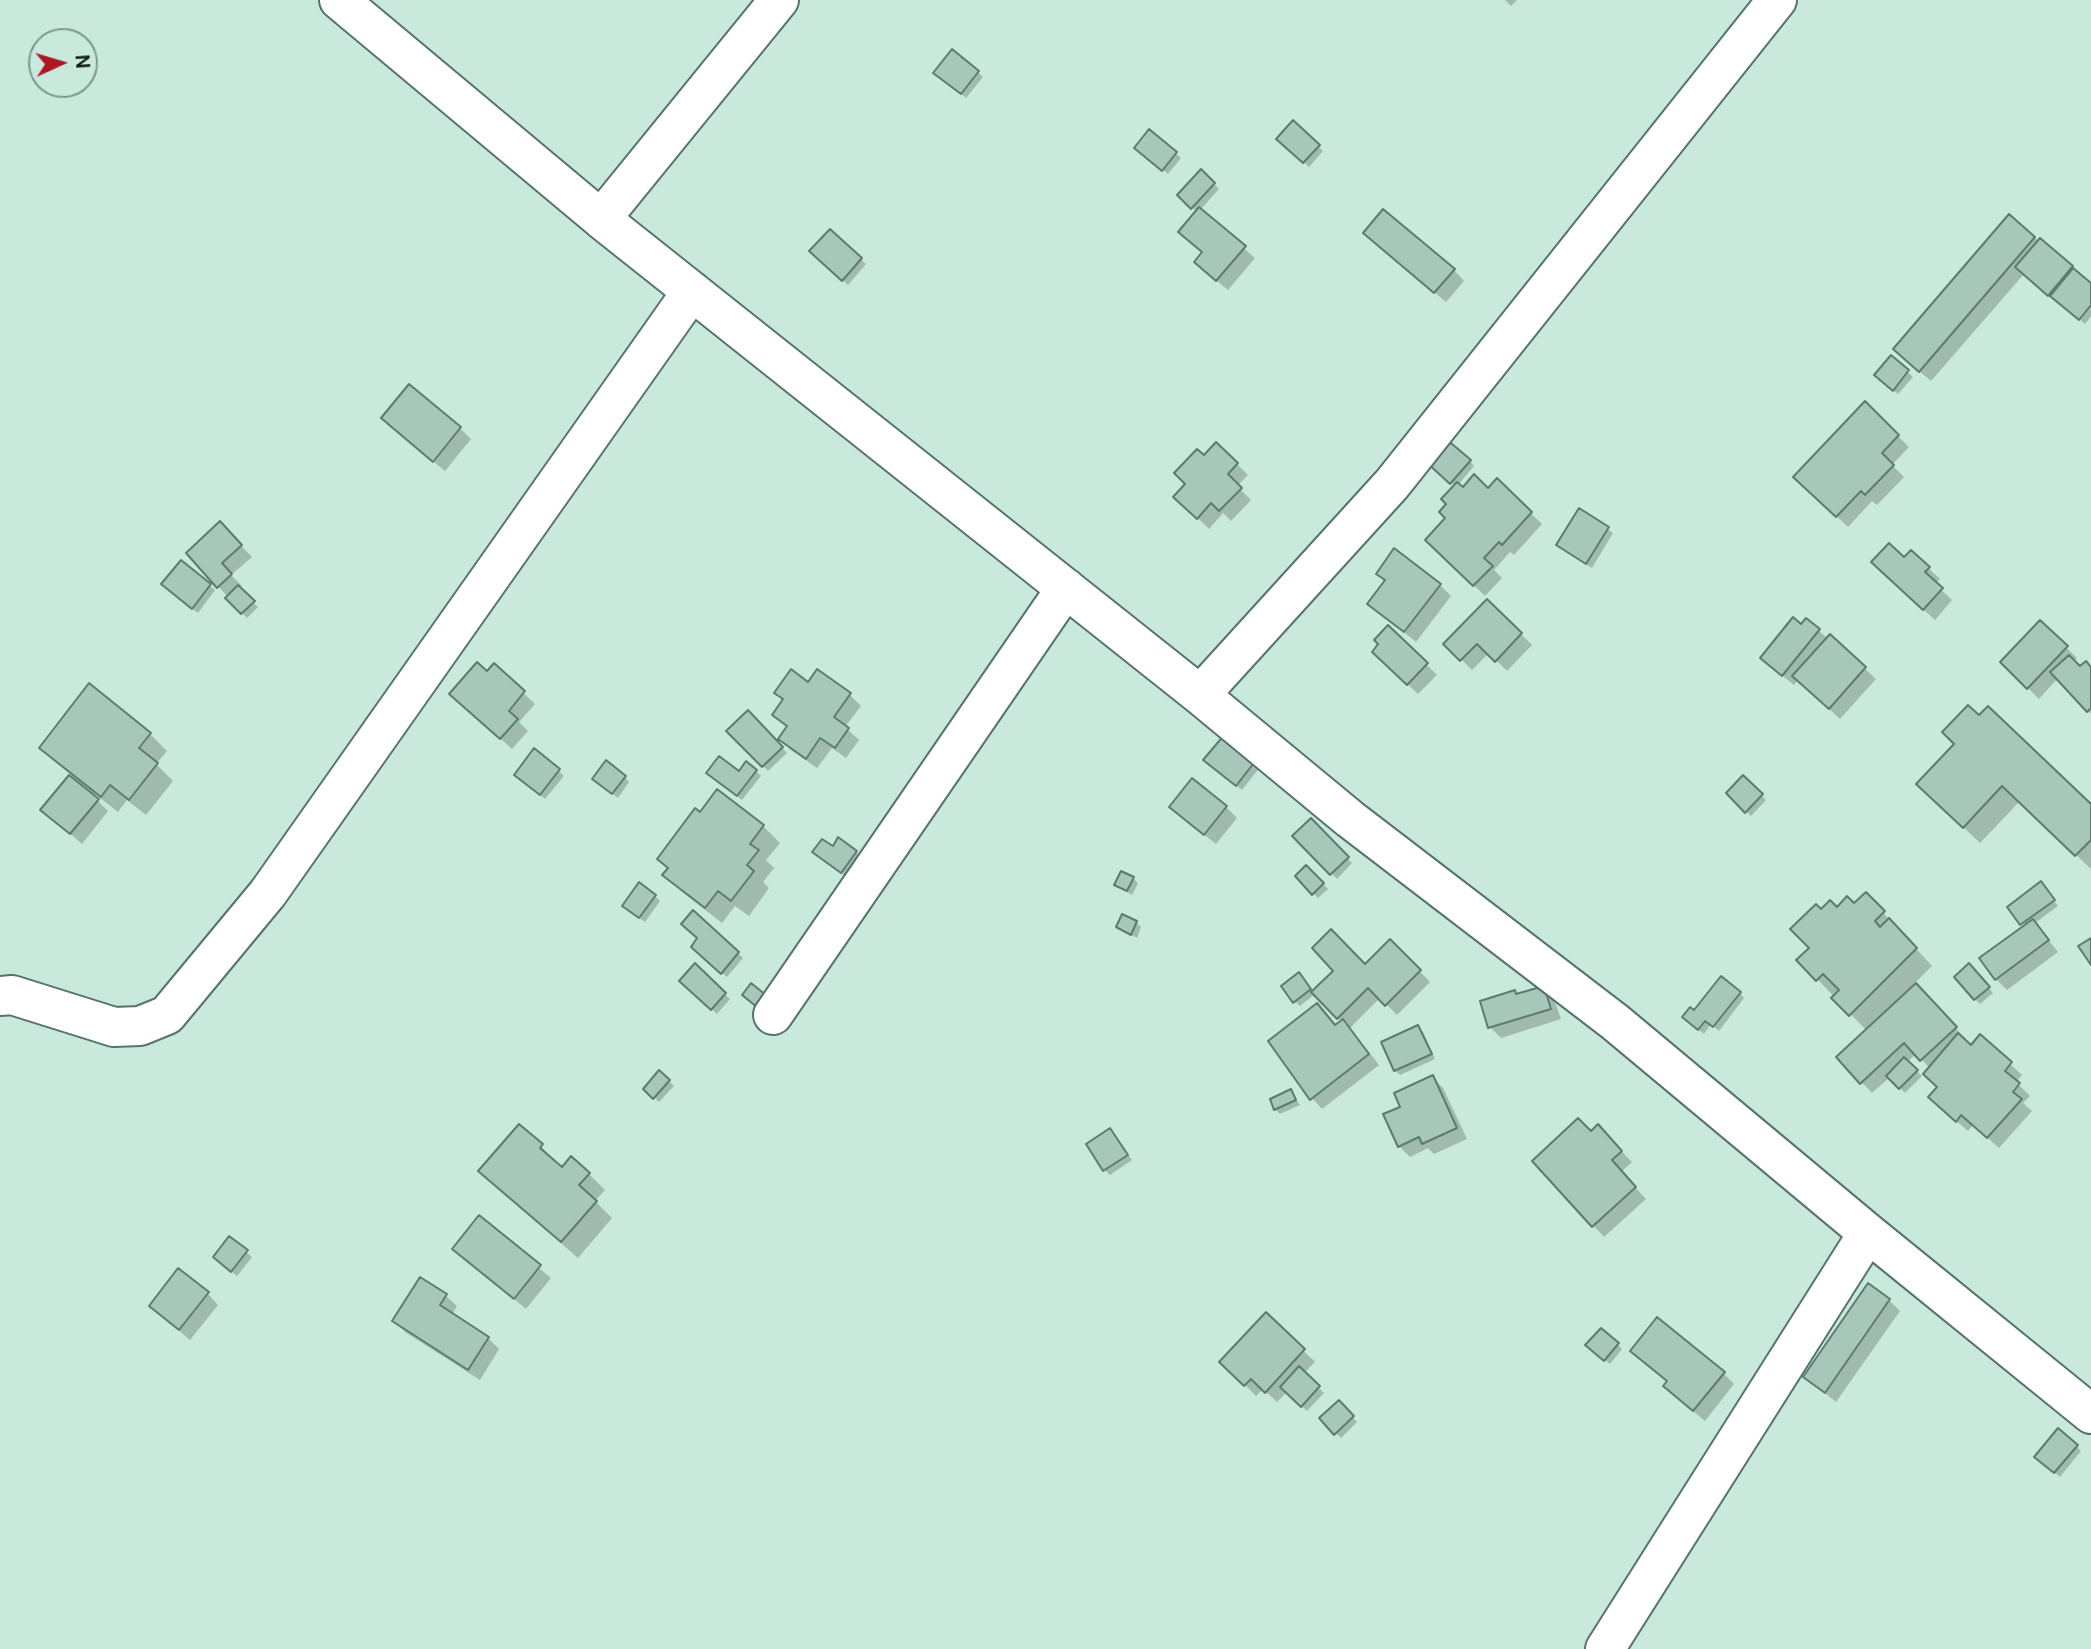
<!DOCTYPE html>
<html>
<head>
<meta charset="utf-8">
<style>
	body { margin:0 }
	#map { position:relative; width:2091px; height:1649px; overflow:hidden; background:#c8e9dc; font-family:"DM Sans",sans-serif }
	canvas { display:block }
	.north { position:absolute; left:28px; top:28px; width:70px; height:70px; box-sizing:border-box; background:#c8e9dc; border:2px solid #7e978d; border-radius:50%; rotate:86deg; font-size:19px; font-weight:700; line-height:28px; text-align:center; color:#0f1b17 }
	.north::after { content:''; display:block; margin:auto; width:24px; height:32px; background:#ac1726; clip-path:polygon(50% 0,100% 100%,50% 72%,0 100%) }
</style>
</head>
<body>
<div id="map">
<canvas width="2091" height="1649"></canvas>
<div class="north">N</div>
</div>
<script>
const ctx = document.querySelector('canvas').getContext('2d');
ctx.lineJoin = 'round';
function fillPath(path, color) { ctx.fillStyle = color; ctx.fill(path, 'evenodd'); }
function stroke(path, color, width, dash) { ctx.strokeStyle = color; ctx.lineWidth = width; ctx.lineCap = dash ? 'butt' : 'round'; ctx.setLineDash(dash || []); ctx.stroke(path); }
fillPath(new Path2D(`
	M1505 0H1517L1511 6Z
	M978 72 983 77 966 98 941 77Z
	M1293 123 1323 151 1309 167 1278 138Z
	M1150 131 1181 158 1168 174 1142 153Z
	M1201 171 1219 189 1200 210 1255 258 1228 290 1207 273 1197 212 1179 195Z
	M2009 216 2091 285V316L2085 324 2061 303 2059 305 2024 274 1931 381 1906 360Z
	M830 231 866 264 848 285 812 251Z
	M1376 244 1454 270 1464 281 1446 302Z
	M1891 357 1913 377 1898 394 1881 380Z
	M1865 404 1909 447 1892 465 1904 477 1877 505 1872 501 1848 527 1796 477Z
	M460 428 471 439 445 471 394 429Z
	M1204 458 1237 464 1248 475 1237 486 1251 500 1231 521 1223 513 1209 529 1176 497 1188 484Z
	M1427 461H1470L1474 466 1458 485 1463 489 1488 490 1497 481 1542 524 1514 555 1510 552 1494 570 1502 578 1485 596 1427 540 1447 519 1448 504 1455 486Z
	M1579 510 1613 533 1592 568 1563 549Z
	M220 524 252 557 231 575 242 586 239 588 258 607 247 618 188 553Z
	M1911 552 1940 579 1935 584 1952 600 1935 620 1884 573Z
	M182 562 215 590 198 613 168 589Z
	M1378 573 1440 585 1451 596 1416 642 1369 604 1386 581Z
	M1487 601 1532 645 1507 671 1489 653 1472 670 1446 644Z
	M1807 620 1828 639 1830 636 1876 679 1840 719 1798 680 1794 685 1773 668Z
	M2040 622 2077 658 2074 662 2080 669H2091V714L2058 678 2039 699 2002 662Z
	M1388 627 1437 675 1418 694 1374 652Z
	M494 665 535 704 519 722 528 731 512 749 463 704Z
	M808 684 850 695 861 706 845 727 859 740 846 758 832 748 817 768 791 750 780 739 788 728 774 715 784 701 776 693Z
	M90 686 150 734 167 751 156 764 173 781 146 815 127 800 118 812 95 794 93 796 108 811 82 844 43 810 71 775 41 748Z
	M748 713 787 753 768 771 729 731Z
	M1225 736 1261 766 1242 790 1211 765Z
	M1956 744 2091 807V869L2020 801 1980 843 1935 800Z
	M559 771 564 776 545 799 521 779Z
	M756 771 761 776 742 800 713 778Z
	M625 777 629 782 618 798 599 783Z
	M1743 777 1766 800 1751 816 1728 793Z
	M717 791 763 826 780 843 766 860 774 868 763 882 769 888 749 916 735 906 722 923 681 891 665 875 700 814Z
	M1226 807 1237 818 1216 844 1182 817Z
	M1311 820 1352 863 1337 879 1294 836Z
	M856 852 861 857 846 877 820 857Z
	M1306 867 1328 889 1318 898 1297 876Z
	M1133 878 1138 883 1132 895 1116 885Z
	M2045 888 2058 906 2035 923 2058 952 2007 990 1996 979 2025 927 2010 907Z
	M1866 894 1932 966 1914 984 1966 1039 1964 1041 1971 1048 1980 1037 2022 1075 2016 1082 2030 1096 2023 1103 2032 1111 1999 1148 1973 1125 1968 1131 1941 1108 1939 1087 1930 1068 1916 1054 1907 1062 1922 1076 1905 1093 1890 1077 1872 1093 1838 1057 1866 1030 1799 960 1811 948 1821 911 1854 905Z
	M655 896 660 901 645 922 629 911Z
	M693 913 743 958 727 977 698 952 700 939Z
	M1136 922 1141 927 1137 938 1119 927Z
	M1390 941 1430 982 1397 1015 1380 998 1350 1028 1379 1065 1322 1109 1312 1098 1317 1005 1336 1026 1342 1022 1315 994 1300 1006 1295 1001 1304 980 1313 992 1365 966Z
	M696 966 730 999 717 1014 682 981Z
	M1974 970 1993 993 1980 1004 1975 999Z
	M1543 988 1554 999 1561 1019 1501 1038 1490 1027 1514 992 1518 995Z
	M1740 993 1744 998 1719 1031 1711 1024 1704 1034 1689 1022 1695 1012Z
	M1418 1027 1423 1032 1435 1059 1400 1075 1395 1070 1383 1043Z
	M660 1072 674 1086 659 1102 645 1088Z
	M1432 1077 1443 1088 1467 1139 1434 1154 1428 1148 1410 1157 1399 1146 1403 1107Z
	M1291 1092 1300 1105 1280 1114 1275 1109Z
	M1598 1127 1632 1162 1621 1172 1646 1199 1604 1237 1534 1161 1591 1133Z
	M1110 1130 1132 1160 1110 1175 1105 1170Z
	M541 1146 562 1170 589 1174 605 1190 595 1201 612 1218 578 1258 497 1187Z
	M479 1218 551 1278 526 1309 455 1249Z
	M230 1238 252 1257 237 1276 220 1262Z
	M208 1294 218 1305 190 1340 162 1316Z
	M446 1296 457 1306 452 1315 488 1338 499 1349 480 1380 405 1332 394 1321Z
	M1889 1300 1900 1311 1836 1402 1805 1377Z
	M1266 1315 1315 1362 1304 1373 1324 1393 1307 1411 1287 1392 1277 1402 1263 1389 1256 1396 1222 1362Z
	M1617 1344 1622 1349 1610 1364 1593 1350Z
	M1723 1373 1734 1384 1705 1421 1676 1397 1668 1382Z
	M1339 1402 1357 1422 1341 1438 1321 1418Z
	M2076 1446 2081 1451 2060 1477 2042 1462Z`), '#0003');
const building = new Path2D(`
	M952 49 979 71 961 94 933 73Z
	M1293 120 1320 145 1303 163 1276 139Z
	M1149 129 1177 152 1162 171 1134 148Z
	M1201 169 1215 183 1191 209 1177 195Z
	M1199 207 1246 246 1216 281 1194 262 1202 252 1178 232Z
	M1383 209 1455 269 1434 293 1363 233Z
	M2009 214 2035 237 1919 372 1893 349Z
	M830 229 862 258 842 281 809 251Z
	M2040 238 2073 266 2048 296 2015 267Z
	M2073 268 2091 283V305L2079 320 2050 296Z
	M1891 355 1909 370 1893 391 1874 375Z
	M409 384 461 427 433 462 381 418Z
	M1865 401 1899 435 1882 453 1894 465 1865 495 1861 491 1836 517 1793 477Z
	M1445 438 1471 460 1450 484 1425 461Z
	M1216 442 1238 463 1228 474 1242 488 1219 511 1211 503 1197 519 1173 497 1185 484 1174 473 1197 449 1204 455Z
	M1474 474 1488 488 1497 478 1532 512 1502 545 1499 542 1484 558 1493 566 1473 586 1425 540 1445 518 1439 512 1446 504 1441 499 1457 482 1463 487Z
	M1579 508 1609 527 1586 564 1556 545Z
	M220 521 242 545 222 563 232 574 217 588 186 553Z
	M1889 543 1904 557 1911 550 1930 567 1925 572 1943 588 1923 610 1871 562Z
	M1394 548 1441 584 1404 632 1367 604 1385 580 1376 574Z
	M181 560 211 584 192 609 161 584Z
	M238 585 255 601 241 614 225 598Z
	M1487 599 1522 633 1495 662 1477 644 1460 661 1443 644Z
	M1793 617 1801 624 1806 618 1820 629 1782 676 1760 658Z
	M2040 620 2068 646 2027 689 2000 662Z
	M1388 625 1428 663 1407 685 1372 652 1378 644 1374 640Z
	M1830 634 1866 667 1829 709 1792 676Z
	M2069 655 2080 666 2086 661 2091 667V708L2087 712 2050 672Z
	M477 662 487 671 494 663 525 691 509 711 518 719 500 739 449 694Z
	M791 669 808 682 817 669 851 693 834 717 849 728 835 748 820 738 806 759 778 739 787 726 772 715 783 699 774 693Z
	M89 683 151 733 139 748 158 763 129 800 110 785 101 797 39 748Z
	M1968 705 1979 715 1988 706 2091 804V840L2075 856 2002 786 1963 828 1916 784 1954 744 1942 732Z
	M748 710 783 747 762 767 726 731Z
	M1225 734 1257 759 1236 786 1203 760Z
	M534 748 560 769 540 795 514 775Z
	M719 756 739 771 746 761 757 770 737 796 706 773Z
	M606 760 626 776 612 794 592 779Z
	M69 775 99 799 70 834 40 810Z
	M1743 775 1763 794 1745 813 1726 793Z
	M1192 778 1227 806 1204 835 1169 807Z
	M717 789 764 825 750 844 759 850 747 865 754 871 731 901 718 891 705 908 662 875 668 868 657 859 695 808 700 812Z
	M1311 818 1349 857 1330 875 1292 836Z
	M838 837 857 851 841 873 812 852 822 839 833 846Z
	M1306 865 1324 883 1312 895 1295 876Z
	M1121 871 1134 877 1127 891 1114 885Z
	M2041 881 2055 900 2020 925 2007 907Z
	M639 882 656 895 639 918 622 906Z
	M1866 892 1885 911 1875 921 1880 927 1889 918 1917 948 1849 1016 1831 998 1839 990 1823 974 1816 981 1796 960 1809 948 1790 929 1816 904 1821 909 1830 900 1837 907 1847 896 1854 903Z
	M693 910 739 952 721 974 691 947 697 938 681 924Z
	M1122 914 1137 921 1131 935 1116 927Z
	M2033 919 2049 940 1995 980 1979 958Z
	M1331 929 1365 964 1390 939 1421 970 1385 1006 1368 988 1337 1019 1311 992 1333 971 1312 948Z
	M2091 938V965L2078 946Z
	M695 963 726 993 711 1010 679 981Z
	M1969 963 1990 987 1974 1000 1954 977Z
	M1299 972 1311 989 1293 1003 1281 986Z
	M1721 976 1741 992 1713 1027 1705 1021 1698 1030 1682 1017 1690 1007 1694 1010Z
	M751 983 767 996 758 1008 742 995Z
	M1916 983 1957 1027 1920 1061 1904 1043 1860 1084 1836 1057Z
	M1544 986 1551 1009 1488 1028 1480 1001 1515 990 1516 994Z
	M1317 1003 1335 1025 1343 1019 1369 1054 1310 1100 1268 1041Z
	M1418 1025 1432 1054 1394 1071 1381 1042Z
	M1958 1033 1971 1045 1980 1034 2012 1062 2005 1071 2020 1083 2013 1092 2022 1099 1987 1138 1961 1115 1956 1122 1928 1097 1937 1087 1923 1074Z
	M1904 1057 1918 1070 1899 1089 1886 1076Z
	M659 1070 670 1080 653 1099 643 1089Z
	M1433 1075 1457 1128 1422 1144 1419 1137 1398 1147 1383 1114 1400 1107 1394 1093Z
	M1291 1089 1296 1100 1274 1110 1270 1099Z
	M1578 1118 1591 1131 1598 1124 1622 1151 1612 1160 1636 1187 1592 1227 1532 1161Z
	M519 1124 543 1144 540 1148 562 1167 571 1156 590 1173 579 1185 597 1201 561 1242 478 1171Z
	M1110 1128 1128 1155 1103 1171 1086 1144Z
	M479 1215 541 1265 514 1299 452 1249Z
	M229 1236 248 1250 231 1272 213 1257Z
	M178 1268 209 1292 179 1330 149 1306Z
	M420 1277 447 1294 440 1305 489 1337 468 1370 392 1321Z
	M1868 1283 1890 1299 1825 1393 1803 1377Z
	M1266 1312 1305 1349 1265 1393 1251 1379 1244 1386 1219 1362Z
	M1657 1317 1725 1372 1693 1411 1663 1386 1667 1381 1630 1351Z
	M1601 1328 1619 1343 1604 1361 1585 1345Z
	M1299 1366 1320 1386 1301 1407 1280 1387Z
	M1339 1400 1354 1416 1334 1435 1319 1418Z
	M2058 1428 2078 1445 2054 1473 2034 1457Z`);
fillPath(building, '#a7c7bb');
stroke(building, '#5e7b71', 2);
const street = new Path2D(`
	M339 0 601 219 1200 695 1350 819 1615 1022 1868 1233 2091 1414
	M601 219 779 0
	M1200 695 1392 484 1777 0
	M0 996 12 995 114 1027 140 1026 167 1015 268 893 692 291
	M773 1015 1066 588
	M1605 1649 1868 1233`);
stroke(street, '#567469', 42);
stroke(street, '#fff', 38);
</script>
</body>
</html>
